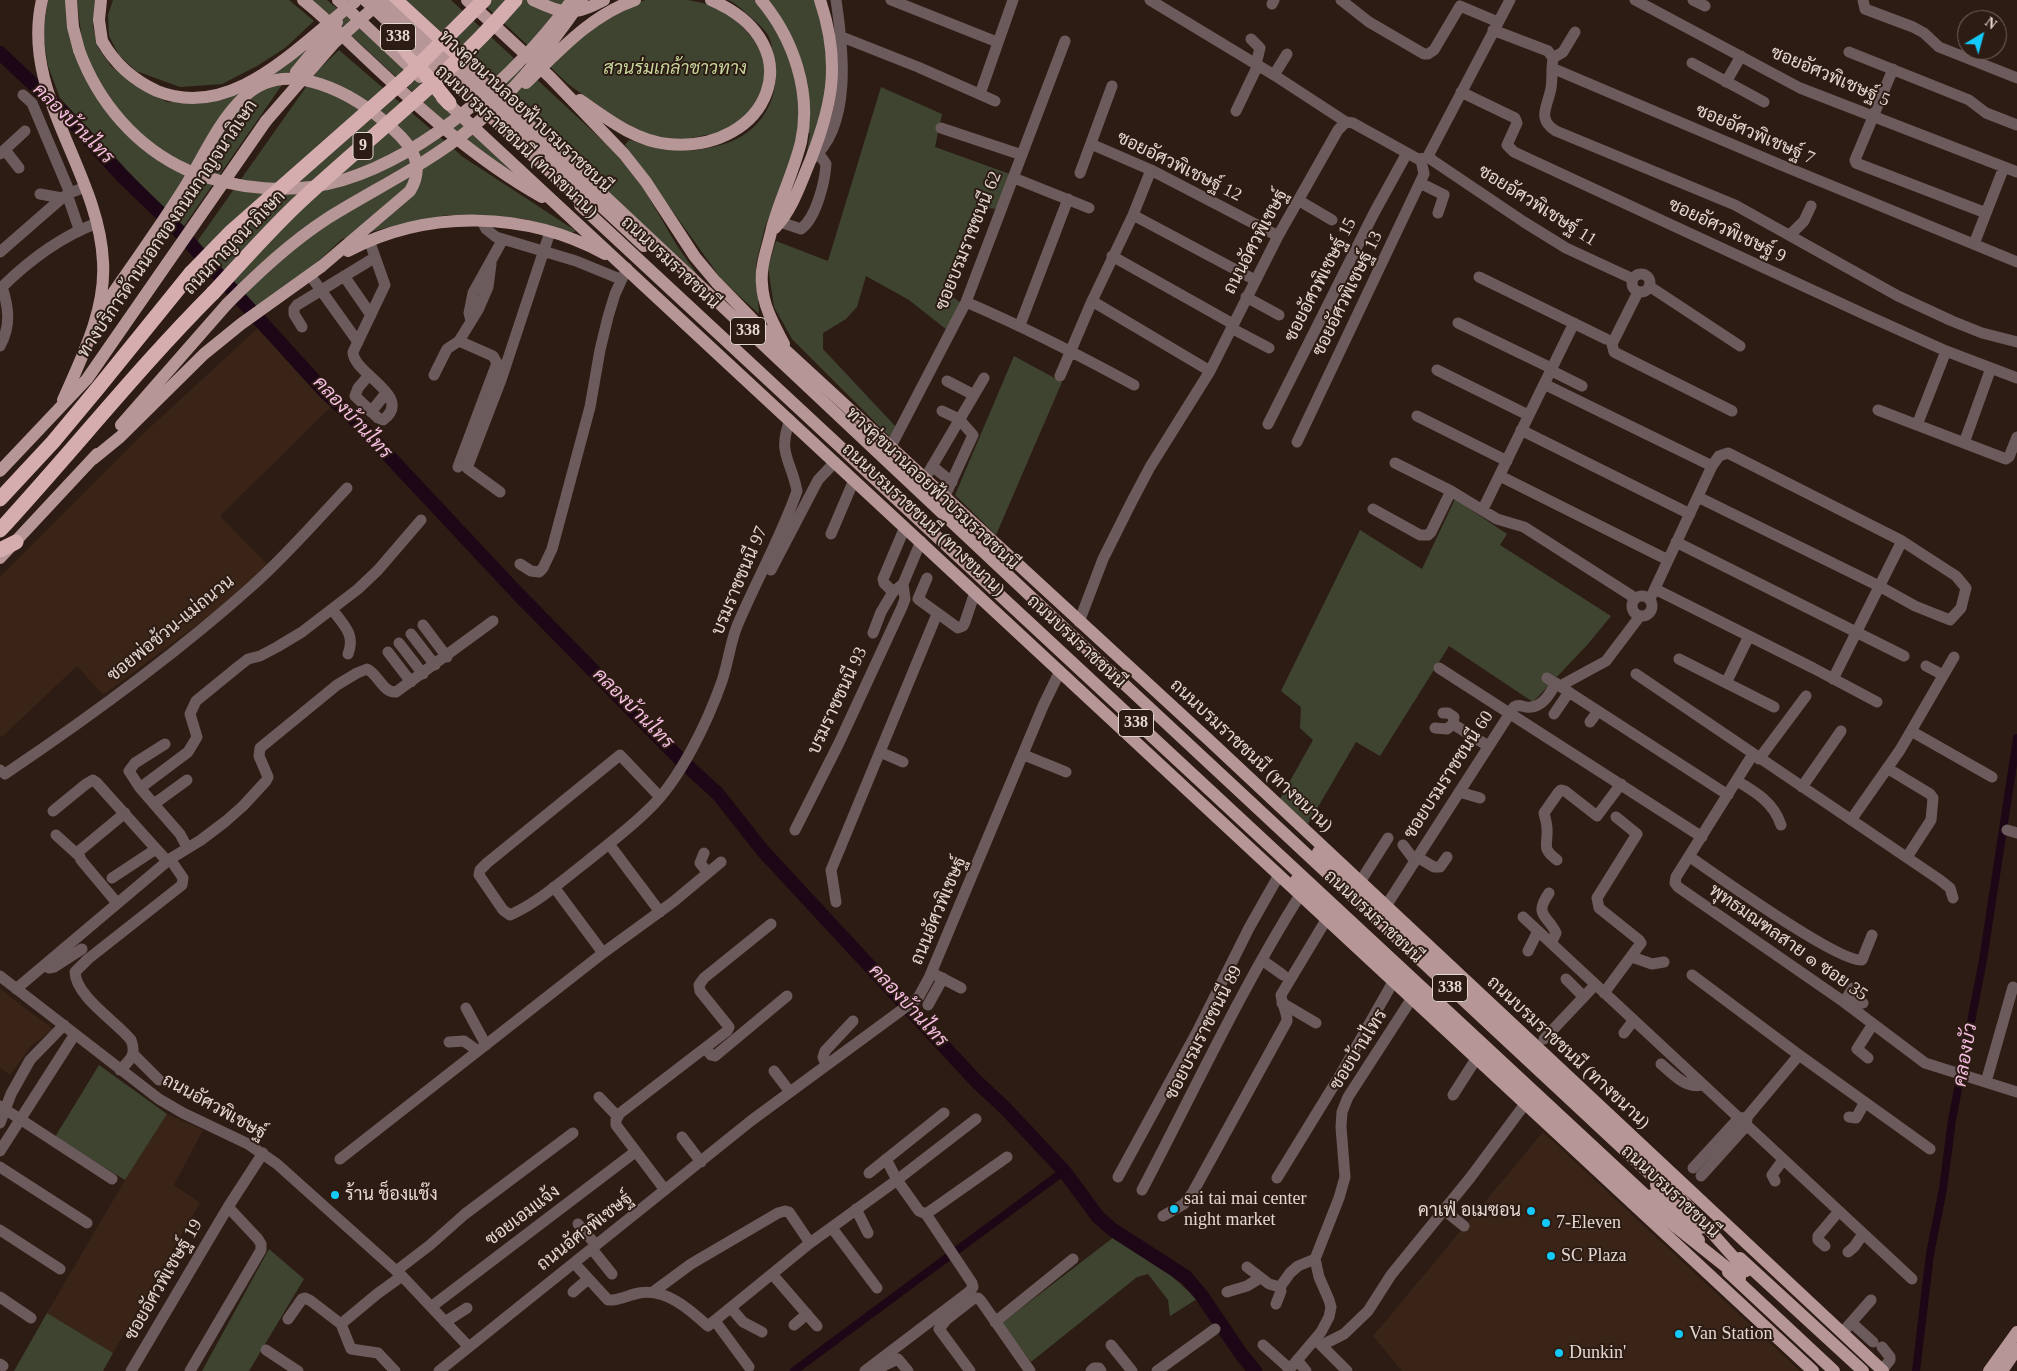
<!DOCTYPE html>
<html>
<head>
<meta charset="utf-8">
<style>
	body { margin:0 }
	#map { position:relative; width:2017px; height:1371px; overflow:hidden; background:#2d1c13; font-family:"Times New Roman",serif }
	canvas { display:block }
	.north { position:absolute; left:1957px; top:10px; width:50px; height:50px; box-sizing:border-box; background:#2d1c13; border:1px solid #76675f; border-radius:50%; rotate:37deg; font-size:14px; font-weight:700; line-height:20px; text-align:center; color:#e3d7d1 }
	.north::after { content:''; display:block; margin:auto; width:18px; height:22px; background:#13cafb; clip-path:polygon(50% 0,100% 100%,50% 72%,0 100%) }
</style>
</head>
<body>
<div id="map">
<canvas width="2017" height="1371"></canvas>
<div class="north">N</div>
</div>
<script>
const ctx = document.querySelector('canvas').getContext('2d');
ctx.lineJoin = 'round';
function fillPath(path, color) { ctx.fillStyle = color; ctx.fill(path, 'evenodd'); }
function stroke(path, color, width, dash) { ctx.strokeStyle = color; ctx.lineWidth = width; ctx.lineCap = dash ? 'butt' : 'round'; ctx.setLineDash(dash || []); ctx.stroke(path); }
function label(font, color, halo, rows, align = 'center') {
  ctx.font = font + ' "Times New Roman",Sarabun,serif'; ctx.lineWidth = 4; ctx.setLineDash([]); ctx.textBaseline = 'middle'; ctx.strokeStyle = halo; ctx.fillStyle = color; for (const [text, x, y, turn = 0] of rows) {
    ctx.save(); ctx.translate(x, y); ctx.rotate((+turn || 0) * Math.PI / 180); ctx.textAlign = isNaN(turn) ? turn : align; if (halo) ctx.strokeText(text, 0, 0); ctx.fillText(text, 0, 0); ctx.restore();
  }
}
fillPath(new Path2D(`
	M258 328 332 406 220 516 267 564 241 592 103 695 77 666 2 737 0 735V577L146 431Z
	M0 989 53 1029 31 1046 10 1075 0 1068Z
	M167 1114 203 1130 174 1185 200 1203 113 1353 47 1313 125 1180Z
	M1543 1132 1800 1371H1402L1373 1336Z`), '#392417');
fillPath(new Path2D(`
	M48 0H67L83 49 77 0H97L93 26 99 49 111 66 141 89 167 102 209 100 311 43 182 229 60 98 48 66 43 33Z
	M113 0H289L314 21 285 48 257 66 222 84 180 87 136 71 119 55 109 36 108 15Z
	M310 0H327L370 36 515 171 512 174 474 149 328 14Z
	M398 0H451L613 150 644 189 676 244 708 290Z
	M479 0H596L536 53Z
	M646 0H688L717 6 732 16 761 47 767 79 755 107 740 120 721 132 681 140 651 136 634 129 606 112 568 84 543 60 630 4Z
	M728 0H815L827 34 829 90 805 164 810 133 798 136 781 187 765 227 756 264 759 314 722 280 625 145 629 140C646 144 664 149 682 151 692 152 720 146 730 142 766 128 783 90 773 54 772 48 771 40 768 35 763 27 754 20 747 14 741 8 735 3 728 0Z
	M339 50 463 157 576 231 571 233 526 219 500 217 447 215 386 228 342 239 312 267 255 309 196 243 318 70Z
	M881 87 942 114 935 147 1010 174 997 209 980 207 943 291 960 302 947 330 909 300 866 276 857 307 846 319 823 333V349L897 428 891 438 792 339 774 307 768 267 776 241 828 261Z
	M1014 356 1062 382 996 535 955 495Z
	M1455 499 1507 534 1500 545 1611 616 1588 644 1533 702 1449 646 1380 756 1356 742 1308 824 1280 799 1313 740 1300 728 1301 707 1281 691 1360 530 1422 569Z
	M99 1065 167 1114 125 1180 55 1137Z
	M1114 1237 1157 1263 1197 1299 1170 1316 1168 1300 1148 1274 1137 1277 1031 1362 1002 1323Z
	M269 1249 304 1279 249 1371H202Z
	M47 1313 113 1353 103 1371H14Z`), '#3f4431');
stroke(new Path2D(`
	M794 1371 1064 1171
	M1916 1371 1930 1254 1943 1189 1952 1120 1983 960 2017 738`), '#1d0616', 8);
stroke(new Path2D(`
	M0 53 71 120 122 176 178 230 324 391 355 420 518 594 681 760 718 794 763 851 977 1082 1005 1108 1064 1171 1098 1217 1113 1230 1186 1277 1202 1296 1241 1354 1255 1371`), '#1d0616', 14);
stroke(new Path2D(`
	M891 0 997 42
	M1150 0 1274 75 1346 122
	M1341 0 1369 22 1424 54H1428L1434 50 1460 6 1498 22
	M1635 0 1800 88 2017 172
	M1693 0 1705 6
	M1863 0 1865 9 1913 27 1924 33 1939 47 2017 78
	M1272 4 1274 0
	M1493 30 1548 51 1553 58 1552 68 1781 165 2017 262
	M842 37 918 67 995 101
	M1251 39 1260 48 1256 64
	M1849 52 1969 100 1986 113 2017 125
	M1553 58 1563 52 1575 32
	M1692 63 1764 102
	M1552 68C1552 75 1552 82 1551 88 1548 106 1536 119 1556 131L1735 205 1898 296 1952 321 1982 333 2017 342
	M1893 69 1855 160 1856 163 1986 213
	M1274 75 1287 54
	M1726 82 1741 56
	M1461 92 1515 118 1517 123 1507 145 1514 152 1866 315 1946 351 2017 378
	M980 94 1013 0
	M23 95 32 103 70 193
	M1236 111 1258 65
	M941 128 1022 155
	M1091 144 1151 170 1278 236
	M5 150 19 168
	M0 154 25 131
	M1429 156 1432 160 1524 222 1566 248 1633 279
	M811 160C853 126 843 47 836 0
	M1080 173 1112 86
	M1014 178 1089 208
	M1420 183 1444 195 1438 213
	M40 194 62 198
	M67 194 79 229
	M1298 200 1332 220
	M1133 215 1255 280
	M482 221 486 229 496 237 576 261 620 279
	M780 222 801 229C816 218 825 182 826 164L819 154
	M1790 235 1804 221 1811 206
	M369 240 385 285 353 352C353 374 415 396 383 420L378 418 355 396 358 388 369 375
	M1974 244 2004 167
	M0 252 62 198 70 193 85 187
	M1112 256 1233 324
	M1632 283a9 9 0 1 1 18 0a9 9 0 1 1-18 0Z
	M310 275 358 342
	M344 276 371 315
	M1479 277 1606 339
	M1649 286 1740 346
	M0 289C28 261 60 237 97 223
	M1638 292 1612 344 1614 352 1732 411
	M1246 297 1279 315
	M1092 301 1210 371
	M966 302C1024 327 1079 355 1134 385
	M471 321 469 313 473 293 503 239
	M1458 323 1551 368
	M1020 325 1068 199
	M302 327 294 314V309L297 305 374 258
	M1231 328 1269 348
	M0 346C11 326 9 308 2 287
	M1437 370 1528 415
	M1550 370 1582 386
	M434 375 447 349 459 341 478 310 488 287 491 264
	M1060 376 1092 301 1133 215 1151 170
	M947 381 974 395
	M1544 384 1712 466
	M1878 410 2006 459 2009 457 2017 437
	M942 411 959 419 973 435 944 498
	M371 412 386 393
	M1417 416 1507 461
	M1268 424 1374 213 1407 153
	M1917 425 1946 351
	M1521 430 1690 514
	M1297 442 1424 174 1421 160
	M1964 443 1991 368
	M890 448 966 302 1065 41
	M1395 463 1451 491 1497 519 1524 527 1635 598
	M932 466 952 482
	M458 467 497 363 493 356 459 341
	M1500 476 1668 560
	M924 480 984 378
	M500 492 467 468 501 380 550 232
	M1373 509 1420 535H1428L1431 532 1451 491
	M1483 509 1574 323
	M831 534 854 480
	M1676 542 1904 656
	M520 564 531 571 539 572 543 568 552 549 590 407 600 350 608 317 615 294 627 268
	M771 570 818 480 835 462
	M927 578 918 599 958 628 963 626 965 622 975 592
	M1655 589 1813 668 1877 702
	M893 592 884 583 883 579 905 527
	M1632 606a10 10 0 1 1 20 0a10 10 0 1 1-20 0Z
	M1650 599 1712 466 1719 456 1728 453 1902 541 1956 576 1966 588 1961 608 1950 620 1915 606 1879 586 1698 497
	M332 609C343 625 356 634 348 654
	M1079 622 1103 559 1131 503 1150 467 1210 371 1278 236 1338 130 1346 122 1353 123 1418 159 1427 158 1510 0
	M423 625 447 657
	M873 633 881 612 893 592 903 584 921 541
	M411 634 435 665
	M399 643 423 674
	M388 652 411 682
	M1679 659 1774 707
	M1926 666 1943 675
	M1439 668 1702 837
	M1636 674 1940 880 1950 888 1953 898
	M1547 678 1728 795
	M1833 679 1902 541
	M1726 683 1749 636
	M1560 686 1606 661 1640 616
	M1554 714 1569 692
	M1590 722 1598 711
	M1453 724 1488 746
	M1435 728 1447 729 1453 724 1454 717 1448 713H1443
	M1911 731 1992 777
	M165 744 135 763 129 771 140 788 180 834 187 847
	M880 752 903 762
	M1753 754 1676 877 1675 883 1678 887 1844 1002 1925 1063 2017 1092
	M1024 755 1066 772
	M1759 759 1806 696
	M1887 768 1930 794 1933 798 1931 820 1907 857
	M0 770 5 774C91 716 175 655 252 586 286 556 316 521 347 488
	M1737 781C1756 792 1774 803 1781 825
	M1802 787 1841 731
	M140 788 188 752 197 737 190 714 196 701 239 666 248 659 260 656 277 647 302 632 358 589 378 570 421 520
	M1459 792 1480 798
	M660 797 620 755 487 863 480 870 479 875 503 910 510 915C537 903 562 881 585 863 607 845 629 829 649 809 680 780 708 721 722 681 728 663 730 644 737 626 756 581 781 537 797 491 791 459 777 454 790 420
	M154 804 187 780
	M53 811 86 784 93 780 96 782 167 861
	M1851 820 1900 750 1954 657
	M795 830 839 743 902 607 905 599 903 584
	M2007 830 2017 833
	M56 835 78 855
	M609 844 660 912
	M1403 845 1415 861
	M704 853 700 863 708 873
	M1417 857 1434 867H1440L1447 857
	M1690 857C1716 875 1839 963 1862 960L1872 935
	M1557 860C1541 848 1548 846 1547 829 1547 823 1545 818 1544 813L1558 793 1561 790 1565 791 1597 816 1621 784
	M112 878 156 849
	M1360 882 1388 838
	M554 887 603 953
	M1549 893C1533 916 1548 915 1556 933L1551 943
	M836 902 831 870 937 614
	M117 903 81 860 78 852 125 813
	M1386 906 1514 707C1519 704 1521 706 1526 707 1542 709 1549 695 1556 683
	M1523 917 1912 1279
	M1528 951 1538 931
	M1632 957 1652 964 1664 962
	M1262 960 1283 975
	M45 965 49 968 54 967 82 949
	M932 973 961 988
	M1692 975 1799 1055 1930 1149
	M0 976 159 1099 183 1113 248 1144 277 1164 402 1276 468 1346
	M1566 979 1583 996
	M16 989 170 859 201 840 226 821 243 806 266 781 268 777 259 756 260 748 337 685 357 673 367 669C378 674 383 693 396 692L493 621
	M1604 993 1641 943 1639 940 1599 908 1597 898 1637 834 1616 817
	M1844 1002 1853 988
	M1282 1003 1316 1023
	M928 1005 943 978
	M1851 1007 1856 999 1863 1003
	M466 1008 486 1045
	M1624 1033 1633 1021
	M1544 1039 1595 985
	M449 1042 464 1041 478 1051
	M706 1049 711 1055 715 1056 787 996
	M134 1055 159 1080
	M1868 1058 1857 1049 1873 1024
	M826 1064 823 1057 825 1051 853 1021
	M1661 1064C1673 1074 1685 1089 1703 1085
	M120 1070C130 1060 137 1055 131 1040 117 1022 76 997 75 972L88 959 182 885 183 878 170 859
	M774 1071 790 1092
	M1986 1082 2013 987
	M1453 1095 1476 1059
	M599 1097 618 1117
	M0 1106 112 1179
	M1747 1117 1799 1055
	M1849 1117 1856 1118 1865 1102
	M0 1123 11 1094 30 1060 64 1025
	M682 1137 701 1162
	M0 1151 75 1034
	M340 1159 603 953 673 902 721 862
	M886 1159 897 1180 976 1119
	M0 1167 87 1223
	M1693 1168 1738 1119 1746 1117
	M869 1173 944 1113
	M1701 1176 1746 1126 1747 1119
	M1118 1177 1196 1034 1249 928 1279 875
	M1277 1178 1342 1072 1393 982
	M1775 1181 1772 1175 1783 1160
	M665 1190 616 1125V1120L619 1114 727 1031 729 1027 700 991 699 985 704 978 771 924
	M1142 1190C1194 1091 1241 989 1300 895
	M856 1209 868 1233
	M1444 1210 1464 1226
	M1163 1216 1184 1204 1193 1192 1287 1021C1287 1011 1282 1005 1281 995L1326 920
	M578 1224 596 1245
	M832 1228 877 1288
	M0 1230 60 1269
	M1825 1246 1818 1240V1236L1839 1211
	M592 1249 612 1274
	M1848 1252 1854 1247 1863 1234
	M574 1263 608 1300C618 1301 628 1295 639 1293 666 1288 689 1309 708 1326L810 1243 897 1180 919 1211 926 1214 1007 1157
	M1247 1267 1269 1284 1280 1287
	M396 1271 430 1245 465 1214 573 1133
	M773 1275 817 1326
	M573 1292 588 1279
	M653 1292 691 1264 778 1213 785 1211 789 1212 810 1243
	M1227 1292 1247 1286 1260 1278
	M0 1297 31 1318
	M1276 1304 1281 1291 1280 1287 1290 1273 1298 1266 1315 1259
	M431 1307 635 1152
	M731 1308 743 1322 762 1332
	M288 1319 302 1299 305 1298 311 1301 341 1324 351 1349 378 1353 395 1371
	M715 1321 749 1367
	M445 1322 467 1308
	M995 1322 1073 1259
	M1852 1323 1873 1342
	M341 1324 377 1294 402 1276
	M794 1325 807 1314
	M1842 1333 1871 1300
	M1318 1342 1347 1371
	M1111 1345 1132 1371
	M1263 1345 1290 1369
	M1322 1345 1344 1334 1368 1311 1391 1275 1470 1178 1525 1104
	M266 1350 298 1371
	M1297 1360 1306 1371
	M0 1364 3 1366
	M878 1370 885 1365 898 1359 908 1371
	M1882 1370 1890 1360V1357L1882 1347
	M131 1371 228 1207 263 1153
	M190 1371 261 1250V1244L258 1239 228 1207
	M439 1371 752 1120 918 998 929 978 1043 706 1060 671
	M865 1371 969 1292 973 1287 972 1283 926 1214
	M970 1371 939 1329 946 1320 973 1299 978 1298 981 1301 1030 1371
	M1091 1371 1094 1368H1099L1101 1371
	M1157 1371 1215 1329
	M1288 1371 1321 1332 1329 1317 1331 1307 1329 1300 1319 1277 1315 1259 1339 1198 1345 1177 1341 1127 1342 1112 1348 1097 1412 998`), '#6c5b5c', 11);
stroke(new Path2D(`
	M42 0C20 94 99 171 103 262 106 310 82 357 63 400
	M71 0 73 27 79 50
	M101 0 99 20 102 41
	M303 0C325 17 344 38 365 57 420 109 476 160 542 197
	M338 0 420 77
	M467 0 550 77 624 154 646 182 695 257 716 282 757 324 1209 740 1883 1371
	M533 0C564 14 573 17 604 0
	M761 0C793 38 812 92 801 142 794 171 780 199 772 228 768 247 760 265 762 284 763 306 774 325 784 344
	M457 57 1094 656 1665 1188
	M442 98 1813 1371
	M580 100C606 118 635 141 668 144 768 154 816 45 711 0
	M599 204 644 246
	M580 205 1655 1204
	M775 228C790 212 798 191 806 171 832 109 842 65 820 0
	M348 251C428 209 526 211 605 254
	M121 425 227 304
	M93 459 120 437 204 354 241 324 322 266 410 191C425 166 413 147 393 129 356 95 287 54 243 98 217 123 202 160 183 190 156 233 125 275 96 318
	M0 471 87 379 266 121
	M0 558 97 454
	M1656 1185 1701 1228
	M1652 1195 1699 1240
	M1740 1258 1863 1371
	M1728 1272 1834 1371
	M1989 1371 2017 1332
	M2002 1371 2017 1349`), '#b79697', 12);
stroke(new Path2D(`
	M395 0 457 57
	M388 28 449 103
	M0 499 53 442 98 388 191 273
	M0 530C72 452 138 368 213 293
	M0 550 16 542`), '#d5adaf', 15);
stroke(new Path2D(`
	M365 0 591 210
	M380 0 599 204
	M102 41C115 64 133 80 157 91 234 122 300 43 355 2
	M79 50C98 102 136 147 187 170 235 190 293 195 343 180 431 153 518 73 572 0
	M296 72 337 22
	M526 83C559 51 591 15 635 0
	M266 121 334 43 380 2
	M227 304C259 272 291 242 328 218 376 188 426 165 470 129 514 93 550 47 582 0
	M1318 852 1646 1159 1746 1271
	M1296 880 1622 1184 1740 1278`), '#b79697', 12);
stroke(new Path2D(`
	M191 273 230 233 407 77 484 0
	M213 293C243 261 272 227 305 197 376 132 452 73 515 0`), '#d5adaf', 15);
for (const [x, y, r, color] of [
	[335,1195,5,"#13cafb"],
	[1174,1209,5,"#13cafb"],
	[1531,1211,5,"#13cafb"],
	[1546,1223,5,"#13cafb"],
	[1551,1256,5,"#13cafb"],
	[1679,1334,5,"#13cafb"],
	[1559,1353,5,"#13cafb"]
]) { const dot = new Path2D(); dot.arc(x, y, r, 0, 2 * Math.PI); ctx.fillStyle = color; ctx.fill(dot); stroke(dot, '#2d1c13', 2); }
for (const [x, y, w] of [
	[398,37,35],
	[363,146,20],
	[748,331,35],
	[1136,723,35],
	[1450,988,35]
]) { const box = new Path2D(); box.roundRect(x - w / 2, y - 13.5, w, 27, 4); ctx.fillStyle = '#2d1c13'; ctx.fill(box); stroke(box, '#e3d7d1', 1); }
label('bold 16px', '#e3d7d1', null, [
	["338",398,37],
	["9",363,146],
	["338",748,331],
	["338",1136,723],
	["338",1450,988]
]);
label('italic 18px', '#c7d69c', '#2d1c13', [
	["สวนร่มเกล้าชาวทาง",675,69]
]);
label('18px', '#e3d7d1', '#2d1c13', [
	["ซอยอัศวพิเชษฐ์ 5",1830,77,23],
	["ทางคู่ขนานลอยฟ้าบรมราชชนนี",525,112,43],
	["ซอยอัศวพิเชษฐ์ 7",1755,135,23],
	["ถนนบรมราชชนนี (ทางขนาน)",516,142,43],
	["ซอยอัศวพิเชษฐ์ 12",1179,167,26],
	["ซอยอัศวพิเชษฐ์ 11",1537,206,32],
	["ทางบริการด้านนอกของถนนกาญจนาภิเษก",168,229,-56],
	["ซอยอัศวพิเชษฐ์ 9",1727,231,25],
	["ซอยบรมราชชนนี 62",969,241,-68],
	["ถนนอัศวพิเชษฐ์",1256,242,-62],
	["ถนนกาญจนาภิเษก",235,243,-46],
	["ถนนบรมราชชนนี",670,263,43],
	["ซอยอัศวพิเชษฐ์ 15",1321,280,-63],
	["ซอยอัศวพิเชษฐ์ 13",1348,294,-64],
	["ทางคู่ขนานลอยฟ้าบรมราชชนนี",932,489,43],
	["ถนนบรมราชชนนี (ทางขนาน)",923,520,43],
	["บรมราชชนนี 97",740,581,-67],
	["ซอยพ่อช้วน-แม่ถนวน",171,629,-39],
	["ถนนบรมราชชนนี",1076,642,43],
	["บรมราชชนนี 93",838,701,-65],
	["ถนนบรมราชชนนี (ทางขนาน)",1251,756,43],
	["ซอยบรมราชชนนี 60",1449,775,-57],
	["ถนนอัศวพิเชษฐ์",939,911,-67],
	["ถนนบรมราชชนนี",1373,917,43],
	["พุทธมณฑลสาย ๑ ซอย 35",1788,943,35],
	["ซอยบรมราชชนนี 89",1204,1033,-63],
	["ซอยบ้านไทร",1359,1050,-58],
	["ถนนบรมราชชนนี (ทางขนาน)",1568,1053,43],
	["ถนนอัศวพิเชษฐ์",214,1107,29],
	["ถนนบรมราชชนนี",1670,1192,43],
	["ซอยเอมแจ้ง",523,1216,-37],
	["ถนนอัศวพิเชษฐ์",585,1232,-38],
	["ซอยอัศวพิเชษฐ์ 19",164,1280,-60]
]);
label('18px', '#e3d7d1', '#2d1c13', [
	["ร้าน ช็องแช๊ง",345,1195],
	["sai tai mai center",1184,1199],
	["night market",1184,1220],
	["คาเฟ่ อเมซอน",1521,1211,"right"],
	["7-Eleven",1556,1223],
	["SC Plaza",1561,1256],
	["Van Station",1689,1334],
	["Dunkin'",1569,1353]
], 'left');
label('italic 19px', '#f5bee1', '#2d1c13', [
	["คลองบ้านไทร",73,124,45],
	["คลองบ้านไทร",352,418,47],
	["คลองบ้านไทร",633,709,45],
	["คลองบ้านไทร",908,1006,47],
	["คลองบัว",1966,1055,-80]
]);
</script>
</body>
</html>
